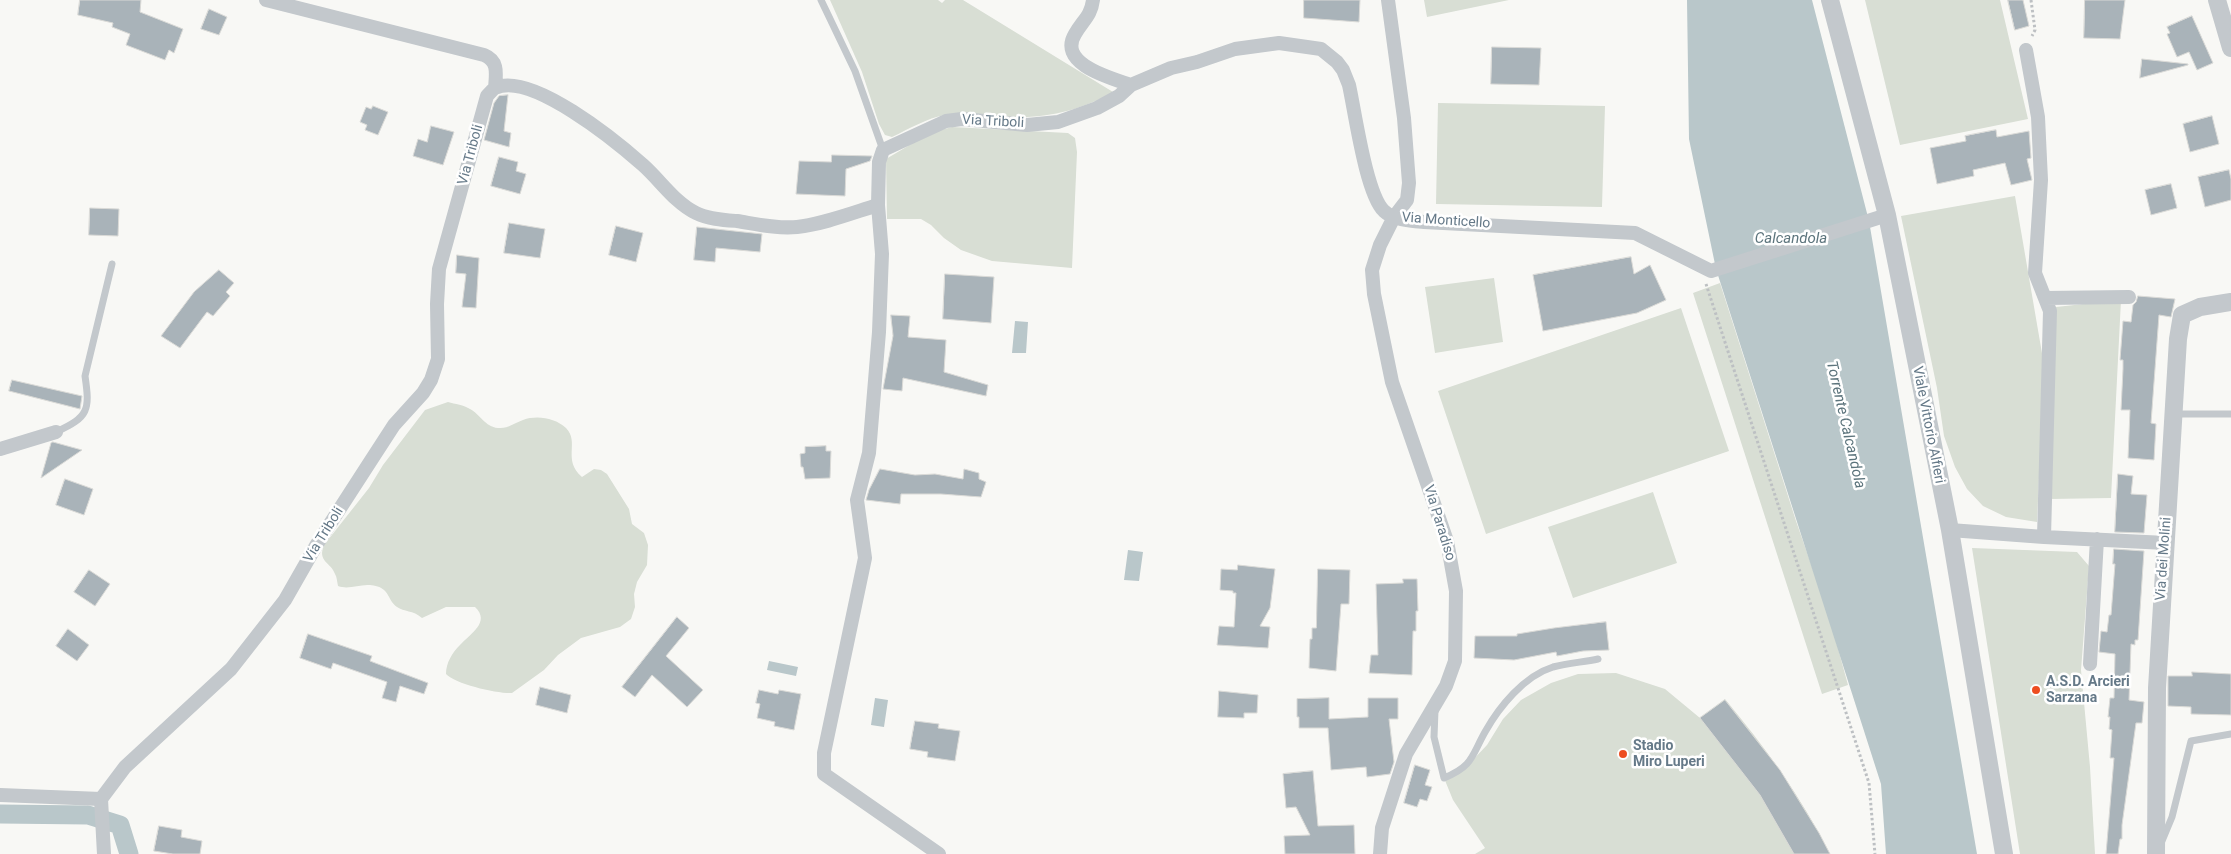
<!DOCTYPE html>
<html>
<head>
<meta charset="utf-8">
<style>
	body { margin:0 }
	canvas { display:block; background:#f8f8f5 }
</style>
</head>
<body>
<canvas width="2231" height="854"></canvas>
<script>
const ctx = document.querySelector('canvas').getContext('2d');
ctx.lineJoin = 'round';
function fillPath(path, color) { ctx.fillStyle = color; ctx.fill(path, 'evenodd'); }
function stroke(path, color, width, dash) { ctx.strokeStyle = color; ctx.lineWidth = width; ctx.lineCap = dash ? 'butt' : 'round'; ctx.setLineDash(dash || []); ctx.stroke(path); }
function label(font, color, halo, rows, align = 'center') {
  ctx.font = font + ' Roboto,sans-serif'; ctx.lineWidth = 5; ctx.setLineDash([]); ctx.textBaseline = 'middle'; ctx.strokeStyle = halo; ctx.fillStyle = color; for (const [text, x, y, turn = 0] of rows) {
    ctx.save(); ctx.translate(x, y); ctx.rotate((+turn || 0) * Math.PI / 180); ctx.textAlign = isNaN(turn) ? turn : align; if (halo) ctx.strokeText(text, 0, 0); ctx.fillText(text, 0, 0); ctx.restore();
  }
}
fillPath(new Path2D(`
	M830 0H938L942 3 945 0H963L1113 92C1072 115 1038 119 991 117 977 116 959 113 945 115 927 118 909 129 892 137L885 135 879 124 862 72Z
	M1424 0H1509L1427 17Z
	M1865 0H2000L2028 119 1900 145Z
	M1438 103 1605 106 1602 207 1436 204Z
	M952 127 1068 133 1075 138 1077 152 1072 268 992 261 961 250 944 238 931 225 921 219H887L886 159 930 133Z
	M2015 196 2044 365 2037 522 2006 517 1983 506 1967 489 1955 467 1944 436 1937 388 1901 216Z
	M1494 278 1503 342 1435 353 1425 287Z
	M1720 283 1796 521 1829 616 1848 685 1822 694 1693 293Z
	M2121 300 2111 498 2050 499 2056 307Z
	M1681 308 1729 451 1486 534 1438 391Z
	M448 402C455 404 464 405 470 409 480 414 485 427 498 428 508 429 514 423 523 420 537 415 555 418 566 428 580 442 562 460 582 477L594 469 601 470 607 474 629 509 632 524 644 533 648 545 647 565 637 582 634 594 635 607 631 619 620 627 581 638 558 655 544 670 512 693C498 694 455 684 446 674 446 663 452 653 460 645 470 634 491 622 475 607H446L422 618C413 610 404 612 397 607 386 599 391 587 370 585 359 584 349 590 338 586 337 582 337 577 335 574 331 562 317 562 324 545L369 488 383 465 425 410Z
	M1653 492 1677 563 1573 598 1548 527Z
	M1972 548 2077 552 2089 566 2081 670 2090 767 2095 854H2020Z
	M1616 673 1665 689 1700 718 1725 699C1765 747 1802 798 1830 854H1475L1485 848 1453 800 1444 778 1469 764 1487 745 1503 719 1521 700 1551 683 1578 674Z`), '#d8ded4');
fillPath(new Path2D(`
	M1687 0H1812L1869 221 1977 854H1886L1881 784 1716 269 1689 139Z
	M1015 321 1028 322 1026 353H1012Z
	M1128 550 1143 552 1139 581 1124 580Z
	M769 661 798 667 796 676 767 670Z
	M875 698 888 700 884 727 871 725Z`), '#b9c7ca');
stroke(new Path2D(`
	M0 814 88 815 120 825 129 854`), '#b9c7ca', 19);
const building = new Path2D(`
	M80 0H141L140 12 183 29 174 53 169 50 165 60 126 45 130 34 112 27 113 23 78 15Z
	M1304 0H1360L1359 22 1304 18Z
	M2008 0H2023L2029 26 2015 30Z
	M2085 0H2125L2120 39 2084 38Z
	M209 9 227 17 219 35 201 29Z
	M2192 16 2213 63 2197 70 2189 52 2177 57 2167 34 2170 33 2167 27Z
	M1492 47 1541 48 1539 85 1491 84Z
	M2142 59 2188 64V65L2140 78Z
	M508 95 504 131 511 133 509 147 484 140 494 103 499 96Z
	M373 106 388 112 378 135 365 130 367 125 360 122 366 107 371 109Z
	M2212 116 2219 144 2190 152 2183 124Z
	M431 126 454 132 443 165 413 156 418 139 427 142Z
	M1996 130 1997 137 2029 131 2031 158 2027 159 2032 180 2011 185 2005 163 1973 170 1974 176 1937 184 1930 148 1966 141 1965 136Z
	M832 155 872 156 870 161 846 169 845 196 796 194 799 161 831 162Z
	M499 157 518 162 516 171 526 174 520 194 491 186Z
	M2229 170 2231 179V200L2205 207 2198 177Z
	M2171 184 2177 208 2151 215 2145 190Z
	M90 208 119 209 118 236 89 235Z
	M509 223 545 229 540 258 504 253Z
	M616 226 643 233 636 262 609 255Z
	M697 227 762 234 760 252 716 248 715 262 694 260Z
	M457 255 479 258 476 308 462 307 466 274 456 273Z
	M1631 257 1634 274 1650 265 1666 300 1637 313 1543 331 1533 275Z
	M219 270 234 283 226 292 230 296 213 316 207 312 180 348 161 336 194 292Z
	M945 274 994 277 991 323 943 319Z
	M2138 296 2175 299 2171 317 2159 315 2151 423 2156 424 2154 460 2128 458 2130 410H2121L2123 369V360H2120L2123 321 2131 322 2133 305 2136 302Z
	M891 315 910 316 908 337 946 340 944 372 988 385 986 396 903 378 902 391 883 389 893 336Z
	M12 380 82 396 80 409 9 391Z
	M53 442 82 450 41 478 51 443Z
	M826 446V451H831L830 478 805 479 803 467H801L800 454 805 453V447Z
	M880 469 915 475 935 474 963 479 964 469 979 473V479L986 482 981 497 941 494H901L900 504 866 500 869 490Z
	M2118 474 2133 476 2131 494 2147 495 2144 533 2115 532Z
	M65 479 93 489 84 515 56 505Z
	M2114 549 2144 551 2138 640H2135V645L2131 644 2129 700 2144 702 2142 723H2136L2122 825V839H2120L2118 854H2106L2114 758H2110L2112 730 2109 729 2110 717H2108L2110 698H2114L2115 654 2099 652 2101 631 2107 632 2109 615H2111L2115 564H2113Z
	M1238 565 1275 569 1270 608 1260 626 1270 627 1268 648 1217 645 1219 626 1234 627 1236 593H1233V591L1220 590 1221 569 1237 570Z
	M1318 569 1350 570 1349 604H1341L1336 671 1309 668 1310 639H1312V628H1316Z
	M89 570 110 584 95 606 74 592Z
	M1403 579H1417L1418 611H1416V631H1413L1412 675 1369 673 1371 655H1378L1376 584 1403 583Z
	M677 617 689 628 666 656 703 690 687 707 652 675 635 697 622 687Z
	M1606 622 1609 650 1583 651 1557 656 1556 652 1514 660 1474 658 1475 636H1517V634L1554 628Z
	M68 629 89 645 77 661 56 646Z
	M308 634 372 656 370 661 428 683 424 694 400 686 396 702 382 698 387 682 333 663 331 669 300 658Z
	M2192 672 2231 674V715L2191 714V707L2168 706V676H2192Z
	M540 687 571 695 567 713 536 705Z
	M759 690 778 694 779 690 801 694 794 730 774 726 775 722 757 718 760 704 756 703Z
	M1219 691 1258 695 1257 713H1244V718L1218 717Z
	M1329 698V719L1368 717V698H1398V719H1389L1394 762 1390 774 1367 777 1366 767 1331 770 1328 728H1299V717H1297V699Z
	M1725 700 1780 770 1819 833 1830 854H1794L1760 795 1700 718Z
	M915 721 939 724 938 728 960 731 955 761 927 757 928 752 910 749Z
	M1415 765 1430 770 1425 785 1432 787 1427 801 1420 799 1417 807 1404 803Z
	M1313 771 1318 826 1354 825 1355 854H1285L1284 836 1310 835 1296 807 1286 808 1283 774Z
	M159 826 182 830 181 837 202 841 200 854H173L154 851Z`);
fillPath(building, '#a9b3b9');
stroke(building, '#dadad7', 1);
stroke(new Path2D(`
	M2031 0 2035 30 2032 36
	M1706 284 1869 783 1875 854`), '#bdc0c3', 3, [2.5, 2.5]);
stroke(new Path2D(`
	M821 0 855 71 883 150
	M2173 414H2231
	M56 432C89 417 90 410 85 376L112 264
	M1435 710 1434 737 1444 778C1473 766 1471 757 1485 732 1499 707 1524 676 1553 667 1568 663 1584 662 1598 659
	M2162 841 2172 817 2191 741 2231 734`), '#c3c8cc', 7);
stroke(new Path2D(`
	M266 0 484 55C499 61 496 74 495 88
	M1093 0C1091 16 1083 20 1075 34 1057 64 1111 78 1131 85
	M2026 50 2038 117 2041 180 2035 273 2050 311 2044 537
	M878 205 882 254 879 332 869 453 857 500 865 558 824 753V774L939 854
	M2045 298 2129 297
	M0 449 56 432
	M1950 530 2044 537 2166 543
	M2090 664 2097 539
	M0 795 101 799
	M104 854 101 799 125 767 231 669 285 600 317 544 370 462 394 425 423 393 431 380 438 359 437 304 439 269 487 96C490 93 493 89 495 88 531 71 617 142 643 165 660 180 675 203 696 213 708 219 724 220 737 221 756 224 778 229 797 227 824 224 852 213 878 205L879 162 883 150 946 121 962 119 1027 125 1058 122 1097 108 1119 96 1131 85 1171 68 1197 62 1235 49 1279 43 1321 49 1337 62 1343 70 1349 85C1355 112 1366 194 1384 211 1393 220 1412 221 1424 222L1635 233 1711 271 1887 215
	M1380 854 1382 828 1406 754 1446 686 1455 661 1456 591 1447 541 1392 382 1374 294 1372 270 1380 245 1394 217 1407 200 1409 183 1404 118 1388 0`), '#c3c8cc', 14);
stroke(new Path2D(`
	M1830 0 1887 215 1950 530 2004 854
	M2217 0 2231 48
	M2156 854 2157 688 2178 339 2182 315 2200 307 2231 302`), '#c3c8cc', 18);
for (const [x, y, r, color] of [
	[2036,690,5,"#ed4d20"],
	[1623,754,5,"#ed4d20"]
]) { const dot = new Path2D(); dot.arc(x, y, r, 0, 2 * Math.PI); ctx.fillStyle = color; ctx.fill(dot); stroke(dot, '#fff', 2); }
label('14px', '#657988', '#fff', [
	["Via Triboli",993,122,3],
	["Via Triboli",471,155,-75],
	["Via Monticello",1446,221,4],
	["Viale Vittorio Alfieri",1928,425,79],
	["Via Paradiso",1439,523,73],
	["Via Triboli",324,535,-58],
	["Via dei Molini",2164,559,-86]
]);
label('bold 14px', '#657988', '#fff', [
	["A.S.D. Arcieri",2046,682],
	["Sarzana",2046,698],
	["Stadio",1633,746],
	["Miro Luperi",1633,762]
], 'left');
label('italic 15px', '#5c747c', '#fff', [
	["Calcandola",1791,239],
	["Torrente Calcandola",1845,425,77]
]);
</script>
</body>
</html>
